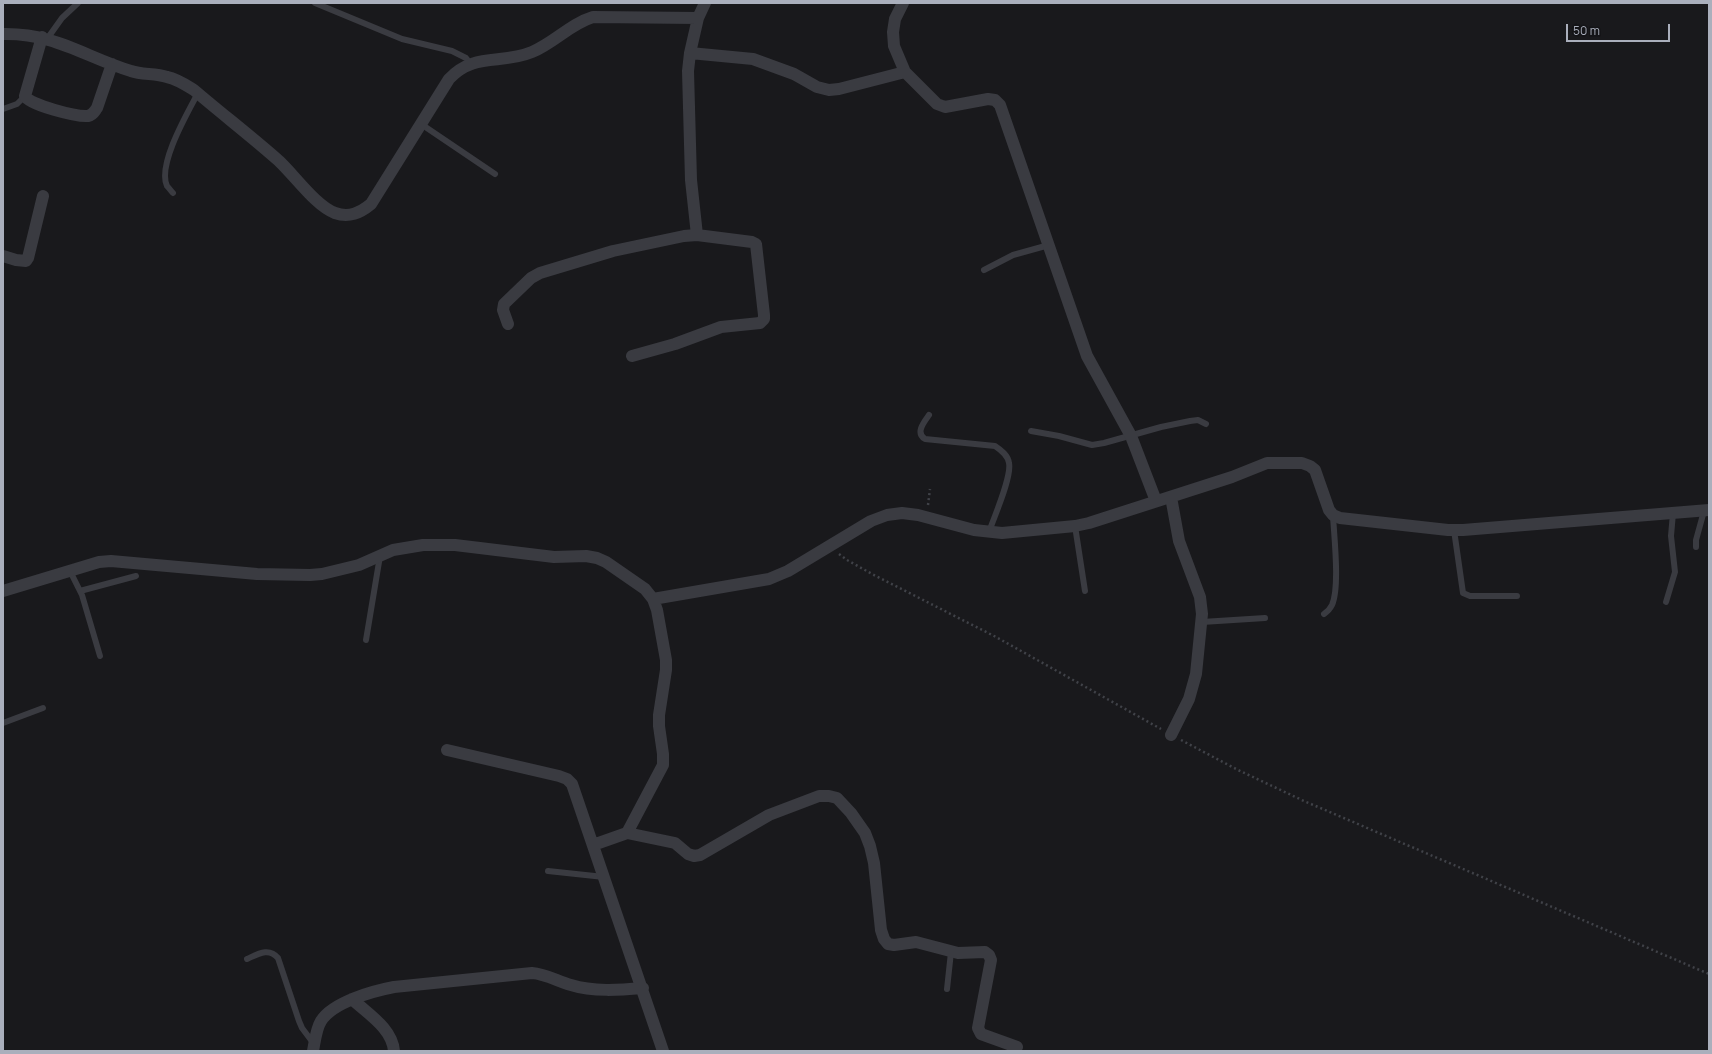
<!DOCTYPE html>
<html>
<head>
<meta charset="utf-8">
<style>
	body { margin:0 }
	#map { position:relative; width:1712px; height:1054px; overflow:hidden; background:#19191c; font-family:Manrope,sans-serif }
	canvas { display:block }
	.frame { position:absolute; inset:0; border:4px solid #aaafbc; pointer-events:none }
	.scale { position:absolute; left:1566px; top:24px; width:104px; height:18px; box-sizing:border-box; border:2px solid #aaafbc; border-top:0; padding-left:5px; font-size:12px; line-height:14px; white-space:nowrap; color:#aaafbc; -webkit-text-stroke:3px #141417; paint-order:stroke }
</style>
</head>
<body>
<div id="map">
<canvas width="1712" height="1054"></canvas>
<div class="frame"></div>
<div class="scale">50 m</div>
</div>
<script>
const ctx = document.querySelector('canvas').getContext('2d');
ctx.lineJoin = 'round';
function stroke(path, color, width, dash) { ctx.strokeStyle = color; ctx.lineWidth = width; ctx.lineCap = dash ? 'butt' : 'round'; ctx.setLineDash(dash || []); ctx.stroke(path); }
stroke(new Path2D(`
	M928 505 930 489
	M839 554 847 560 872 574 996 637 1161 729
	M1181 740 1238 770 1304 801 1709 974`), '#404248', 2.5, [2, 3]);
stroke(new Path2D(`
	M315 3 402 39 452 51 466 58 470 63
	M47 39 62 18 78 3
	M3 109 17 104 25 96
	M421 124 495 174
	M173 193C171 191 169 188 167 186 157 165 188 112 198 93
	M984 270 1013 255 1049 245
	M929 415C924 422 915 433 925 439L995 446C1001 450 1008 455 1009 463 1012 477 994 517 989 532
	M1031 431 1059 436 1092 445 1104 443 1161 427 1190 421 1198 420 1206 424
	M1075 526 1085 591
	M1454 530 1463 593 1470 596H1517
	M1696 547V540L1704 511
	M70 571 82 595 100 656
	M80 591 136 576
	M1666 602 1675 572 1671 536 1673 513
	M1324 614C1327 612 1330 609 1332 605 1340 587 1334 536 1333 515
	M1202 622 1265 618
	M366 640 380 556
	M3 723 43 708
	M548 871 604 877
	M247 959C258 954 269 947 278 958L299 1021 302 1028 314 1044
	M947 989 951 952`), '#3a3b41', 6);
stroke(new Path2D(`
	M903 3 895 19 893 32 894 46 905 72 937 104 945 107 988 99 995 100 1000 105 1087 356 1131 436 1156 501
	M3 34C55 33 85 57 131 71 142 75 155 73 167 77 177 79 186 85 194 90 222 114 252 137 279 161 295 176 316 206 335 213 349 218 360 213 371 204L449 79C474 52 501 65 532 52 554 43 570 24 593 17L698 18
	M42 37 25 96C29 105 77 117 88 116 93 115 94 112 97 108L112 64
	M690 53 753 59 794 74 817 87 829 90 839 89 905 72
	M697 235 691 180 688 71 690 53 698 18 705 3
	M3 256 16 260 26 261 28 258 43 196
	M508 324 503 310 504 304 531 278 540 273 613 251 684 236 697 235 752 242 756 244 764 315V319L760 323 721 327 675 344 632 356
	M1171 497 1179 541 1200 597 1202 614 1196 674 1189 699 1171 735
	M3 591 99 562 111 561 257 574 310 575 322 574 359 565 393 550 423 545H455L554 557 586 556 597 558 606 562 645 589 653 599 657 610 666 660V670L659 715V726L663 754V765L627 833
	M653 599 769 579 788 571 871 521 887 515 902 513 918 515 974 530 1002 533 1075 526 1089 523 1232 477 1267 463H1302L1310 466 1315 470 1329 510 1333 515 1340 518 1448 530H1463L1709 510
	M447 750 559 776 567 779 572 784 663 1051
	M593 845 627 833 675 843 688 854 694 856 700 855 769 815 819 796H829L837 798 851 813 865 833 870 846 874 863 881 930 884 939 888 944 894 945 916 942 958 953 985 952 989 955 991 960 978 1028 981 1034 1017 1047
	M352 999C368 1014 392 1028 394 1051
	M313 1051C315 1041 316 1029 321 1021 333 1002 373 991 394 987L532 973C546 974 557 981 571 985 593 992 620 990 643 988`), '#3a3b41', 12);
</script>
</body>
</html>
